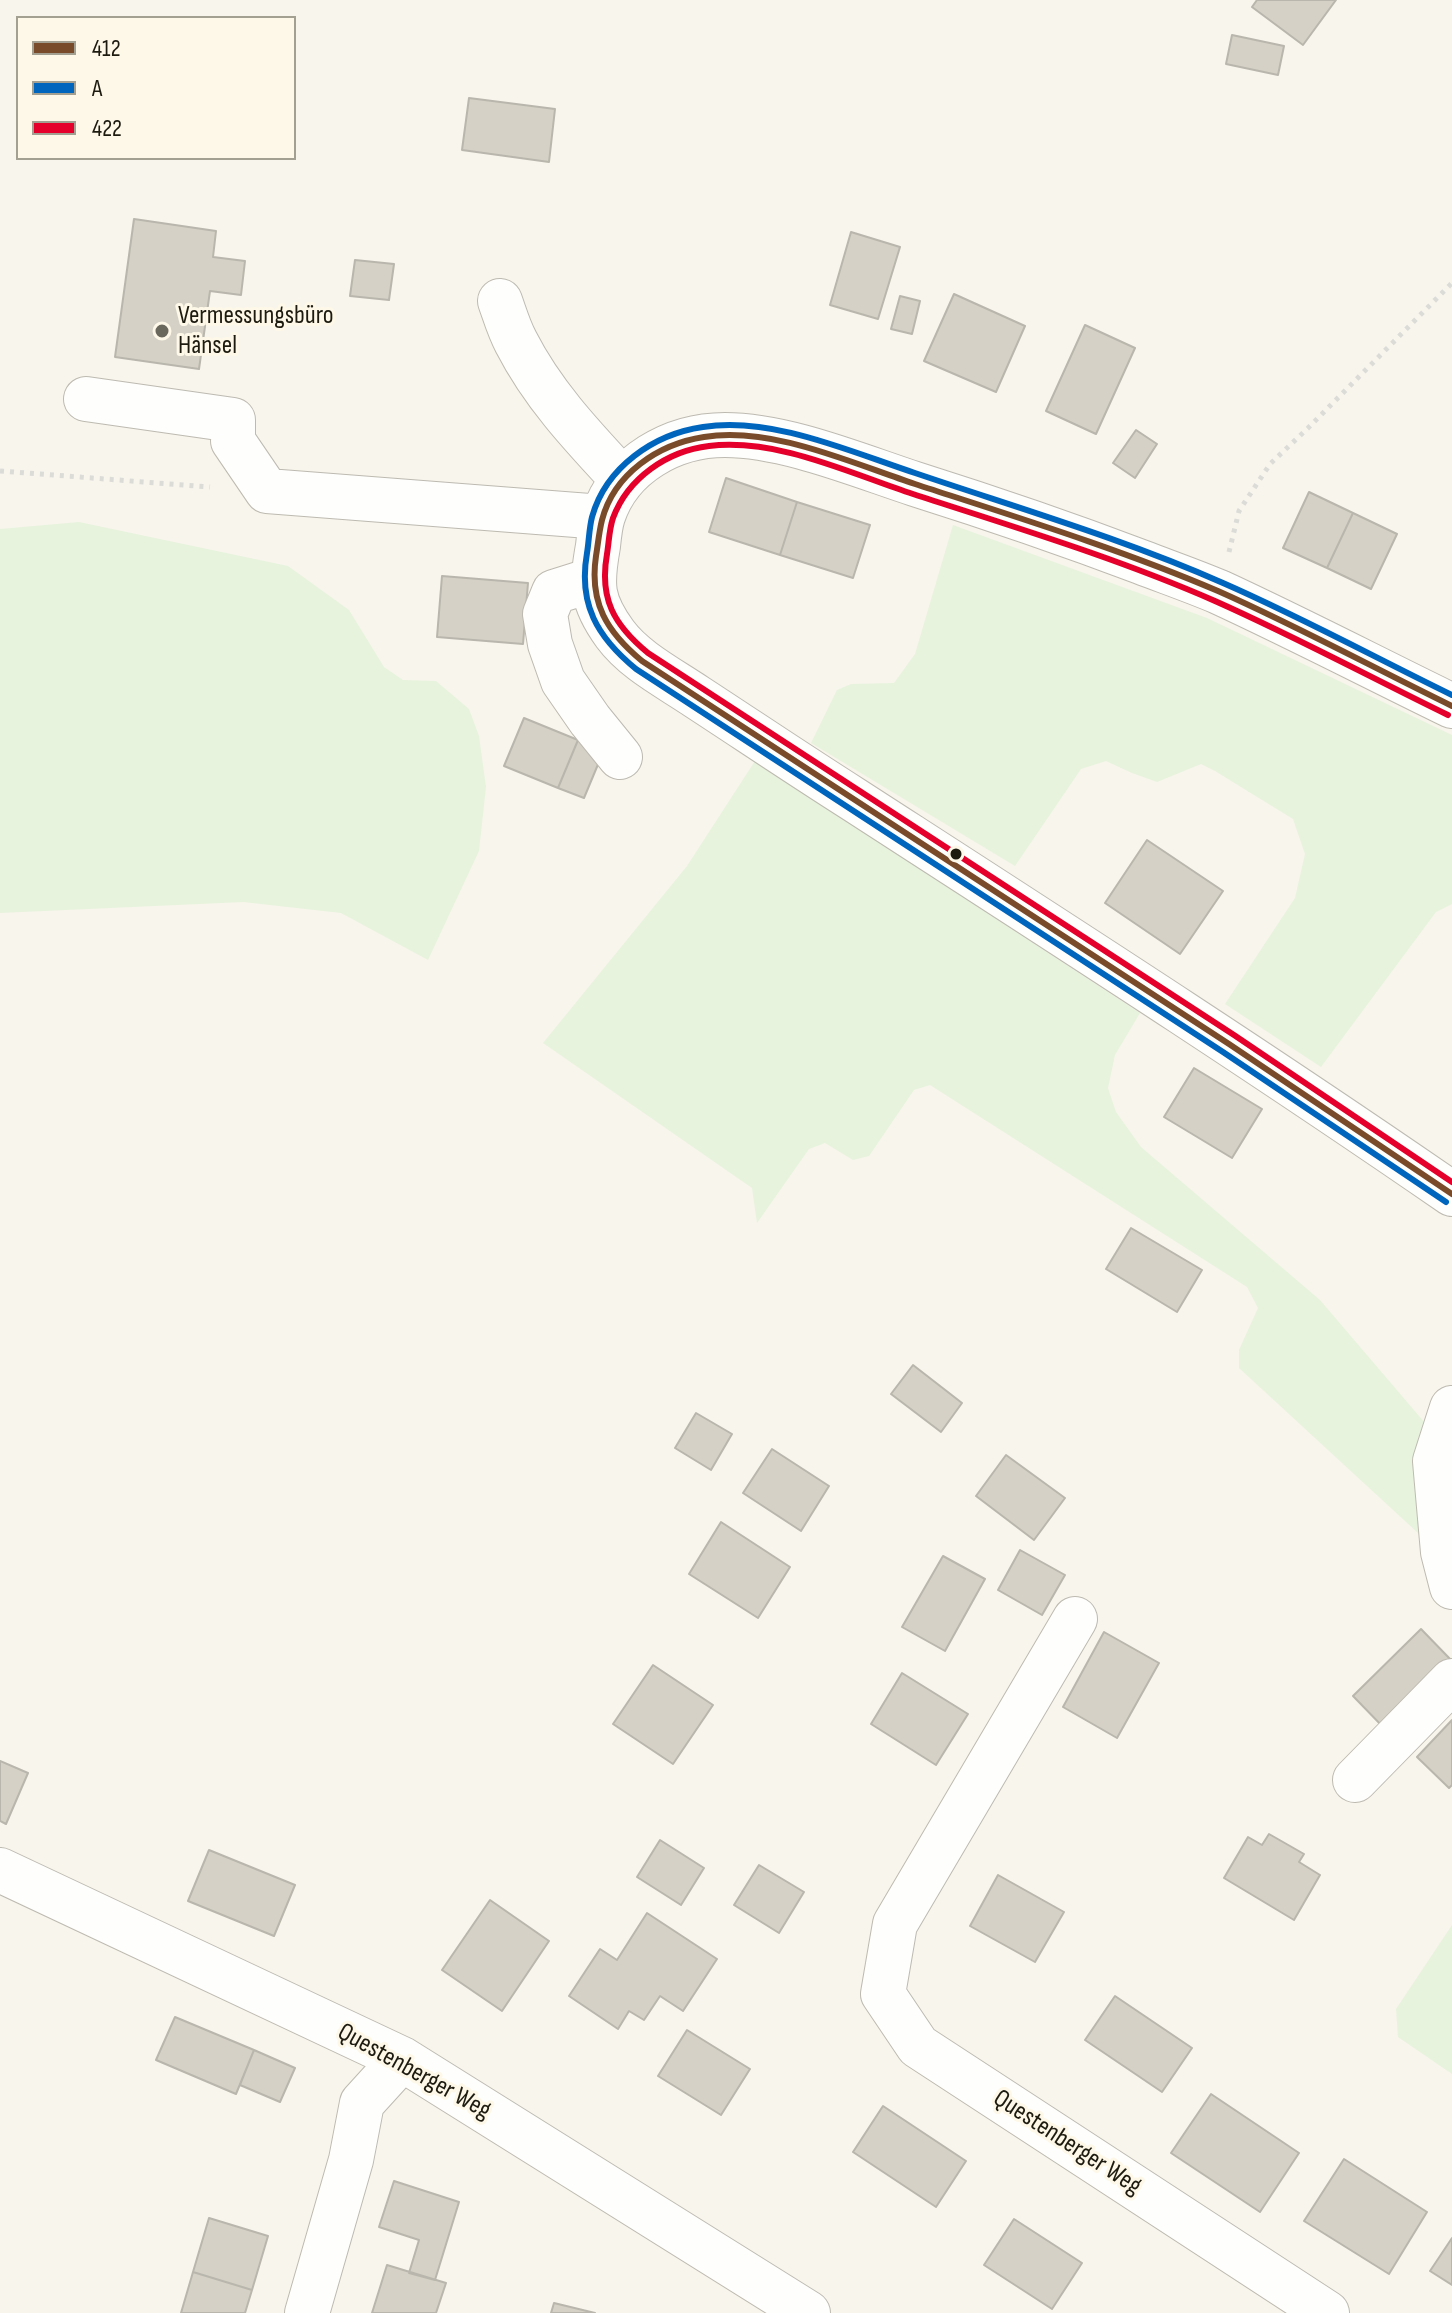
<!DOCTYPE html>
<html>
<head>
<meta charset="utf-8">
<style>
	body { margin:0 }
	#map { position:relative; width:1452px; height:2313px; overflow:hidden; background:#f8f5ec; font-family:"Sofia Sans Condensed",sans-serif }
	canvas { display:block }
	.legend { position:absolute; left:16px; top:16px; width:280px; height:144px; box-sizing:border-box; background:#fdf8e7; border:2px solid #a39f91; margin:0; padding:10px 14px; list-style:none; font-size:24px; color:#1d1a10 }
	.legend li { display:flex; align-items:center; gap:16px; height:40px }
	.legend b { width:40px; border:2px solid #a39f91 }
</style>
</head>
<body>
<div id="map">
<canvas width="1452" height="2313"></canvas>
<ul class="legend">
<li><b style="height:10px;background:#7a4b2a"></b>412</li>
<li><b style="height:10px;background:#0065bd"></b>A</li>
<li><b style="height:10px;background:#e4002b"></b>422</li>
</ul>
</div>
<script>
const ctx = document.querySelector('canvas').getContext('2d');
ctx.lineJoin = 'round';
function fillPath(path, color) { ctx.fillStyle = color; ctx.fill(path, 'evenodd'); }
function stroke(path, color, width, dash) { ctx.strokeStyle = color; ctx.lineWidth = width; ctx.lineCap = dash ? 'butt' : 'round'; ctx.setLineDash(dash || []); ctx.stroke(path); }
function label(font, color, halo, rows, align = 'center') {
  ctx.font = font + ' "Sofia Sans Condensed",sans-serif'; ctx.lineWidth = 6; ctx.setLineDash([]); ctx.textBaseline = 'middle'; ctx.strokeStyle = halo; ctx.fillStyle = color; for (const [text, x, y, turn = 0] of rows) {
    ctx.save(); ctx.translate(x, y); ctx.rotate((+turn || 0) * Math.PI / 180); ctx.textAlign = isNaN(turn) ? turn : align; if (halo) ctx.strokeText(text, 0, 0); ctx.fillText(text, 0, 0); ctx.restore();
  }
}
fillPath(new Path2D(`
	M79 522 288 566 349 610 384 667 403 680 436 681 469 709 479 736 486 787 479 851 428 960 341 913 243 902 0 913V529Z
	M953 525 1207 618 1452 735V904L1436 912 1321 1067 1225 1004 1295 898 1305 854 1293 819 1215 771 1201 764 1157 782 1132 773 1106 761 1081 769 1015 866 811 743 837 690 851 684 894 683 915 654Z
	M755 761 1140 1013 1115 1055 1108 1088 1116 1112 1141 1147 1320 1300 1431 1430 1452 1586 1418 1533 1239 1368V1350L1258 1308 1247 1287 930 1085 914 1090 869 1156 853 1160 825 1143 809 1149 757 1223 752 1188 543 1043 687 866Z
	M1452 1925V2074L1398 2037 1396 2009Z`), '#e7f3dd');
const building = new Path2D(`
	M1257 0H1336L1303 45 1252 7Z
	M1232 35 1284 46 1278 75 1226 64Z
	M469 98 555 109 549 162 462 150Z
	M134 219 216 231 213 257 245 261 241 295 210 291 199 369 115 357Z
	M851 232 900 247 878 319 830 305Z
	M355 260 394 264 389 300 350 296Z
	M954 294 1025 326 996 392 924 361Z
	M900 296 920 301 912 334 891 329Z
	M1085 325 1135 348 1096 434 1046 411Z
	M1136 430 1157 444 1135 478 1113 463Z
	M726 478 797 502 780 555 709 532Z
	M1309 492 1353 513 1327 568 1283 548Z
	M797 502 870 525 853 578 780 555Z
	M1353 513 1397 534 1371 589 1327 568Z
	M442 576 528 583 523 644 437 637Z
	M524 718 578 740 558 788 504 766Z
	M578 740 604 750 584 798 558 788Z
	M1147 840 1223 891 1180 954 1105 903Z
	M1194 1068 1262 1109 1232 1158 1164 1117Z
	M1131 1228 1202 1270 1177 1312 1106 1269Z
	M913 1365 962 1403 941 1432 891 1394Z
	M696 1413 732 1434 711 1470 675 1448Z
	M772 1449 829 1486 801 1531 743 1493Z
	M1006 1455 1065 1498 1034 1540 976 1496Z
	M721 1522 790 1567 758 1618 689 1574Z
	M1020 1550 1065 1575 1042 1615 998 1590Z
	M943 1556 985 1579 945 1651 902 1627Z
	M1421 1629 1452 1661 1385 1729 1353 1696Z
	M1104 1632 1159 1663 1117 1738 1063 1707Z
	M653 1665 713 1705 673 1764 613 1724Z
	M902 1673 968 1714 936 1765 871 1724Z
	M1452 1720V1785L1449 1788 1417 1757Z
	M0 1761 28 1773 6 1824 0 1821Z
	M1269 1834 1304 1854 1299 1862 1320 1875 1294 1920 1224 1878 1248 1837 1262 1845Z
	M660 1840 704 1868 681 1905 637 1877Z
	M209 1850 295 1885 274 1936 188 1901Z
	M759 1865 804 1892 779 1933 734 1905Z
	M998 1875 1064 1912 1035 1962 970 1926Z
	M490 1900 549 1941 502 2011 442 1970Z
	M647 1913 717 1959 683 2011 660 1996 644 2020 629 2011 618 2029 569 1996 600 1949 617 1960Z
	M1115 1996 1192 2048 1162 2092 1085 2040Z
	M175 2017 254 2050 236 2094 156 2060Z
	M687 2030 750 2069 721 2115 658 2076Z
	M254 2050 295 2068 280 2102 240 2085Z
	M1211 2094 1299 2153 1260 2212 1171 2153Z
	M883 2106 966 2161 936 2207 853 2152Z
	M1344 2159 1427 2212 1389 2274 1304 2221Z
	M394 2181 459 2202 435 2280 409 2273 419 2240 379 2227Z
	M209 2218 268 2236 252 2290 193 2272Z
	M1014 2219 1082 2263 1052 2309 984 2265Z
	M1452 2238V2285L1430 2271Z
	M387 2265 446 2283 436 2313H372Z
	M193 2272 252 2290 245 2313H181Z
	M554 2303 595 2313H551Z`);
fillPath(building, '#d5d1c6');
stroke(building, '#b9b6ad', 2);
const minor = new Path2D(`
	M500 301C505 315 509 329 516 342 543 395 583 437 623 480
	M86 399 233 420V441L267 491 602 517
	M592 580 554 592 545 614 550 644 563 681 590 720 620 757
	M1452 706C1374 668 1297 628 1219 592 1193 581 1167 572 1141 562 1067 534 991 508 915 484 857 465 785 435 725 435 673 435 620 464 603 516 600 525 599 536 598 546 591 585 591 601 615 634 635 661 669 678 697 697 749 731 801 766 853 799 1054 929 1255 1058 1452 1194
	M1452 1408 1435 1461 1443 1552 1452 1587
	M1075 1619 895 1924 883 1994 918 2046 1327 2313
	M1355 1780 1452 1681
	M0 1870 402 2059 808 2313
	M307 2313 351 2160 362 2103 402 2059`);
stroke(minor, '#bdbab1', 46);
stroke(new Path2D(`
	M0 471 210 487
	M1229 552 1239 511 1270 464 1308 428 1452 283`), '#dbdbd8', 5, [4, 6]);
stroke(minor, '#fefefc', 44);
stroke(new Path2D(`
	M1452 706C1374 668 1297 626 1218 591 1120 549 1016 517 915 484 851 463 772 426 704 437 658 444 614 474 602 520 599 532 598 544 596 556 589 603 607 632 642 661L1229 1044 1452 1194`), '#7a4b2a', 6);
stroke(new Path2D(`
	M1446 1202 1223 1052 636 669C597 637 578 604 587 553 589 541 589 529 592 517 606 467 654 434 703 427 772 416 851 452 915 473 1018 508 1124 539 1223 583 1301 617 1376 658 1452 695`), '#0065bd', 6);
stroke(new Path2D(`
	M1448 715C1370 677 1294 636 1215 601 1117 558 1014 527 913 494 849 473 778 438 709 446 667 451 628 478 613 518 609 530 609 542 607 554 599 599 614 625 648 653L1234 1035 1452 1182`), '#e4002b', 6);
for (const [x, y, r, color] of [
	[162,331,8,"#6a675d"],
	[956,854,7,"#1d1a10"]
]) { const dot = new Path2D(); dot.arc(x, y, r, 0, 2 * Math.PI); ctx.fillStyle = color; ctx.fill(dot); stroke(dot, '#fdf8e7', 3); }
label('26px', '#1d1a10', '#fdf8e7', [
	["Vermessungsbüro",178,316],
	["Hänsel",178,346]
], 'left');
label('26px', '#1d1a10', '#fdf8e7', [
	["Questenberger Weg",414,2072,29],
	["Questenberger Weg",1067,2143,33]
]);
</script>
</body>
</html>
